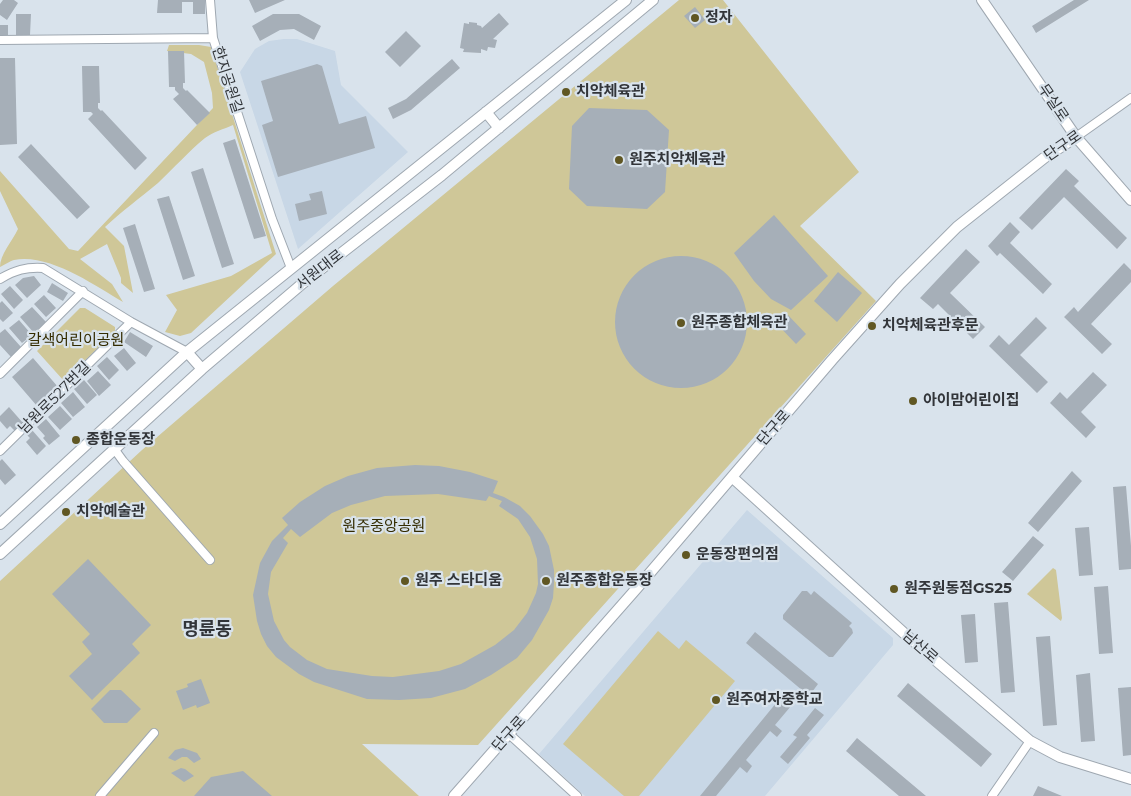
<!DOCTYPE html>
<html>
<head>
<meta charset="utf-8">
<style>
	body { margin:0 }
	canvas { display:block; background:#d9e3ec }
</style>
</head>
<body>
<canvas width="1131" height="796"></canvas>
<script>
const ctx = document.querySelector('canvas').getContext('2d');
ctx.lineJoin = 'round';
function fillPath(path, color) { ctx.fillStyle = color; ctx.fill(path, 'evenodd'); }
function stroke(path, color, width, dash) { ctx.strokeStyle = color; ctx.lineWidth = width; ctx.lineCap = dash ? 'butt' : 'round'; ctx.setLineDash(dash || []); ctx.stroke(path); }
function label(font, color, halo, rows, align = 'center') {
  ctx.font = font + ' Montserrat,"Noto Sans KR",sans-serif'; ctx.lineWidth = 4.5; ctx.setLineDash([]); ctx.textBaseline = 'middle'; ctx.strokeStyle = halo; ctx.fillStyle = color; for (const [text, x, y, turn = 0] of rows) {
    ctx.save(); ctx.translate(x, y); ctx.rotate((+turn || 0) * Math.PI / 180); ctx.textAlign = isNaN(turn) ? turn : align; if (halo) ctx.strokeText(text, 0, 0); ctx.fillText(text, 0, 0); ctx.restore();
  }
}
fillPath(new Path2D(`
	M284 39H297L335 51 341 85 408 152 298 249 240 72 255 49 269 41Z
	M747 510 893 638V645L765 796H585L539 754Z`), '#c8d7e6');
fillPath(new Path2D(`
	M679 0H723L859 172 800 226 876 301 478 745 362 744 419 796H0V581L142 450 333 286Z
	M169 45H199L211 47 276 254 191 333 180 336 165 332 177 310 166 295 231 276 272 253 233 125C224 129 213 132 205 138 188 152 174 168 158 183 140 198 122 211 105 227L124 246 133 293 121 283V278L107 244 80 259 112 284 123 302C94 285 49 253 14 260 10 261 4 265 0 267 0 254 12 242 18 229L0 191V171L69 249 78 251 213 108 212 93 204 62 191 54 167 51Z
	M80 308H85L115 327V331L64 381 37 351Z
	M1053 568 1056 570 1062 618 1061 621 1027 594Z
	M658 631 679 649 686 640 735 681 639 796H624L563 744Z`), '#cfc798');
fillPath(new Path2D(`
	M3 0H14L18 3 7 20 0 15V4Z
	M158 0H205V14H193V2H182V13H157Z
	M249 0H285L255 13Z
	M1074 0H1089L1036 33 1032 26Z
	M695 7 705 20 695 28 684 16Z
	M499 13 509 24 493 39 497 40 495 48 488 47 487 51 481 49V53L463 52 464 49 460 48 464 23 469 24V22L477 23V25L481 26 482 28Z
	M16 14H31L30 35H16Z
	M273 14H299L321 26 314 40 294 29 280 30 260 41 252 26Z
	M0 25H8V37L0 38Z
	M406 31 421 46 400 67 385 52Z
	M168 51H184L185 83H183V88L186 91 187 90 210 113 197 125 173 99 179 94 175 90V87H169Z
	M0 58H15L17 144 0 145Z
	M452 59 460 68 411 110 393 119 388 108 406 99Z
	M317 64 322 66 339 124 366 116 375 148 278 177 262 125 273 121 261 81Z
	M82 66H99L100 103H98V108L101 111 102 110 147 158 135 170 88 119 93 114 91 112H83Z
	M589 108 647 110 669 130 665 192 647 209 587 206 569 189 572 126Z
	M235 139 266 236 254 239 223 143Z
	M31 144 90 207 77 219 18 157Z
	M203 168 234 264 222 268 191 172Z
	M1066 169 1079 181 1074 186 1127 238 1117 249 1064 197 1032 230 1019 218Z
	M322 191 327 214 299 221 295 204 311 200 309 194Z
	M169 196 195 276 183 280 157 199Z
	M774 215 828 276 791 310 771 299 754 281 734 253Z
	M1010 222 1020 232 1010 243 1052 284 1043 294 1000 253 997 256 988 246Z
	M135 224 155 289 144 292 123 228Z
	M966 249 980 262 950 293 985 327 973 339 938 304 933 309 920 298Z
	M615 322a66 66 0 1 1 132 0a66 66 0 1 1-132 0Z
	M1124 263 1131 270V282L1091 324 1112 344 1102 354 1064 317 1074 307 1078 312Z
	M838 272 862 293 837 322 814 301Z
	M34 276 41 285 27 298 15 285 23 278Z
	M52 283 68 293 63 301 47 292Z
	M10 286 23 300 14 309 1 294Z
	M44 295 56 308 46 317 34 304Z
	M2 301 13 313 3 322 0 319V303Z
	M32 307 46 322 34 333 20 317Z
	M788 315 806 334 796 344 778 325Z
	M1036 317 1047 328 1020 355 1048 382 1037 393 989 346 999 335 1009 345Z
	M19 320 32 335 22 343 9 328Z
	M5 329 21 347 11 357 0 345V333Z
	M130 332 153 346 146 357 124 342Z
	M124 348 136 363 127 371 114 356Z
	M107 357 119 370 109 380 97 366Z
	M33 358 58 387 37 406 12 377Z
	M98 371 111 385 99 396 87 381Z
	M1093 372 1107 385 1081 412 1096 427 1086 438 1050 403 1060 392 1067 399Z
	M84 380 97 395 87 404 74 389Z
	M73 392 85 407 73 417 61 403Z
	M60 406 72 419 60 430 48 417Z
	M9 407 23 423 15 431 10 426 7 429 0 421V416Z
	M46 419 60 436 49 445 43 438 45 436 37 427Z
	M32 430 46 446 37 455 26 442 30 438 27 435Z
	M2 459 16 475 5 485 0 479V461Z
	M415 465 439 466 470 472 498 481 493 493 504 497 520 506 530 516 543 534 549 546 554 570V583L553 598 549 610 532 640 517 658 491 675 465 689 431 698 399 700 367 699 314 682 299 674 276 657 267 646 261 634 257 621 253 595 260 563 272 541 288 525 282 518 300 502 325 486 348 476 377 468ZM438 494 486 501 489 496 502 501 499 506 518 519 530 537 537 559 538 584 536 593 527 613 514 630 495 645 461 664 439 671 393 677 372 676 327 669 307 660 290 647 284 640 274 621 268 594 271 572 288 543 283 538 291 529 300 537 332 513 351 505 385 496Z
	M1072 471 1082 481 1038 532 1028 523Z
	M1126 486 1131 546V569L1119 570 1113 487Z
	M1089 527 1093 575 1079 576 1075 528Z
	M1033 536 1044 545 1013 581 1002 572Z
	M88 559 151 625 132 644 140 653 92 700 69 676 92 654 82 642 90 634 52 594Z
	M1108 586 1113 653 1099 654 1094 587Z
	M802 591H807L811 595 814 591 852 623 849 626 852 629 853 633 833 657H829L783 619V615Z
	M1008 602 1015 692 1001 693 994 603Z
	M975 614 978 662 965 663 961 615Z
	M755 632 818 684 809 696 746 643Z
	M1050 636 1057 725 1043 726 1036 637Z
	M1090 673 1095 741 1081 742 1076 675Z
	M201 679 210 703 197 708 196 705 183 710 176 691 188 687 187 684Z
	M908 683 992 754 981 767 897 696Z
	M1131 687V755L1123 756 1118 688Z
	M110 690H121L141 709 127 723H104L91 709Z
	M781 697 791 706 775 725 782 731 777 737 770 731 746 760 752 766 747 773 740 767 716 796H700Z
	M815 708 824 715 807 735 810 738 788 764 780 757 797 737 793 735Z
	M857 738 926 796H899L846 751Z
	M183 748 197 753 201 759 194 763 187 757H182L175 761 168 758 175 750Z
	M181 768 185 769 194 776 184 782 171 773Z
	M243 771 272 796H194L211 777Z
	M1038 786 1062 796H1033Z`), '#a6afb8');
const minor = new Path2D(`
	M210 0 213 38 272 219 291 268
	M0 40 213 38
	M1076 137 1131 98
	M0 279C15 270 26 267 43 268L131 322 187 352
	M0 374 83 291
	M115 450 123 461 210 560
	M0 451 131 322
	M509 734 577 796
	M100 796 154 733
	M992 796 1030 741`);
const tertiary = new Path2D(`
	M982 0 1076 137 1131 200
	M486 112 499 128
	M187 352 202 369
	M733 478 906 635 1030 741 1060 757 1131 779
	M0 524 187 352 626 0
	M0 554 202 369 303 283 442 175 653 0
	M454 796 637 588 832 360 900 284 957 227 1044 158 1076 137`);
stroke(minor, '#9fa8b1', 10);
stroke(tertiary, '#9fa8b1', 12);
stroke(minor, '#fff', 8);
stroke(tertiary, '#fff', 10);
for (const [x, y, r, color] of [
	[695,18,5,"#605723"],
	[566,92,5,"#605723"],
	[619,160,5,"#605723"],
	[681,323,5,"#605723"],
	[872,326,5,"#605723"],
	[913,401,5,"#605723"],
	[76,440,5,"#605723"],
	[66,512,5,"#605723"],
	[686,555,5,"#605723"],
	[405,581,5,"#605723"],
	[546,581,5,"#605723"],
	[894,589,5,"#605723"],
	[716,700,5,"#605723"]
]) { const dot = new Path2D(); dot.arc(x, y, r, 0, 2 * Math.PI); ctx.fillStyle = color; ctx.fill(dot); stroke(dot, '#d9e3ec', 2); }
label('bold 15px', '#323539', '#d9e3ec', [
	["정자",705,18],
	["치악체육관",576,92],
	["원주치악체육관",629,160],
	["원주종합체육관",691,323],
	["치악체육관후문",882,326],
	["아이맘어린이집",923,401],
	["종합운동장",86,440],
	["치악예술관",76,512],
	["운동장편의점",696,555],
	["원주 스타디움",415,581],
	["원주종합운동장",556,581],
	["원주원동점GS25",904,589],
	["원주여자중학교",726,700]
], 'left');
label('15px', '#323539', '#d9e3ec', [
	["한지공원길",227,80,72],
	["무실로",1053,103,56],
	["단구로",1063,146,-35],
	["서원대로",320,270,-38],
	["남원로527번길",55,398,-45],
	["단구로",774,428,-49],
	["남산로",920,647,41],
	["단구로",509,734,-48]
]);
label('15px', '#342c00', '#d9e3ec', [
	["갈색어린이공원",76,341],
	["원주중앙공원",384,527]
]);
label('bold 18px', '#323539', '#d9e3ec', [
	["명륜동",207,630]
]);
</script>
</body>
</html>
